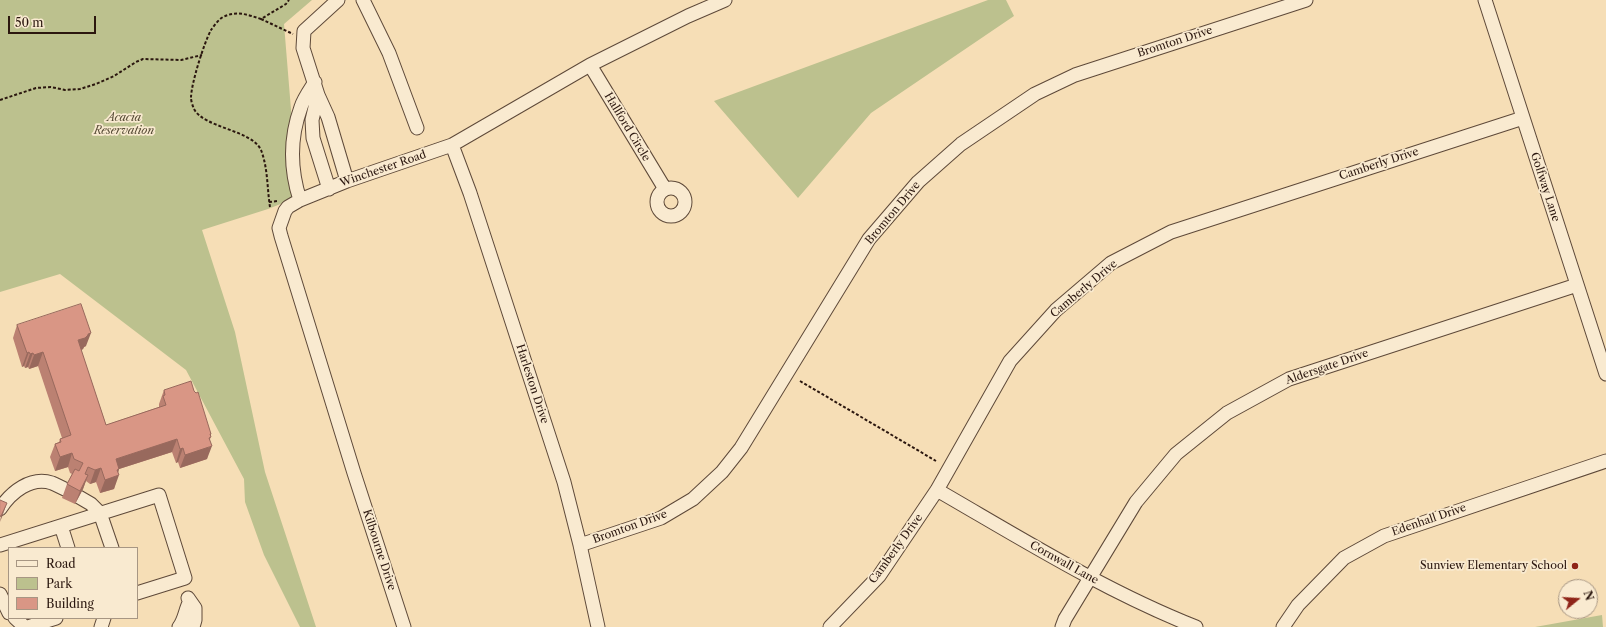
<!DOCTYPE html>
<html>
<head>
<meta charset="utf-8">
<style>
	body { margin:0 }
	#map { position:relative; width:1606px; height:627px; overflow:hidden; background:#f6deb6; font-family:"Libre Caslon Text",serif }
	canvas { display:block }
	.legend { position:absolute; left:8px; top:547px; width:130px; height:72px; box-sizing:border-box; background:#f9ead0; border:1px solid #a79683; margin:0; padding:5px 7px; list-style:none; font-size:12px; color:#2b170f }
	.legend li { display:flex; align-items:center; gap:8px; height:20px }
	.legend b { width:20px; border:1px solid #a79683 }
	.north { position:absolute; left:1558px; top:579px; width:40px; height:40px; box-sizing:border-box; background:#f9ead0; border:1px solid #a79683; border-radius:50%; rotate:72deg; font-size:11px; font-weight:700; line-height:16px; text-align:center; color:#2b170f }
	.north::after { content:''; display:block; margin:auto; width:14px; height:18px; background:#8f2418; clip-path:polygon(50% 0,100% 100%,50% 72%,0 100%) }
	.scale { position:absolute; left:8px; top:16px; width:88px; height:18px; box-sizing:border-box; border:2px solid #2b170f; border-top:0; padding-left:5px; font-size:12px; line-height:14px; white-space:nowrap; color:#2b170f; -webkit-text-stroke:3px #f9ead0; paint-order:stroke }
</style>
</head>
<body>
<div id="map">
<canvas width="1606" height="627"></canvas>
<ul class="legend">
<li><b style="height:5px;background:#f9ead0"></b>Road</li>
<li><b style="height:11px;background:#bcc18e"></b>Park</li>
<li><b style="height:11px;background:#d99685"></b>Building</li>
</ul>
<div class="north">N</div>
<div class="scale">50 m</div>
</div>
<script>
const ctx = document.querySelector('canvas').getContext('2d');
ctx.lineJoin = 'round';
function fillPath(path, color) { ctx.fillStyle = color; ctx.fill(path, 'evenodd'); }
function stroke(path, color, width, dash) { ctx.strokeStyle = color; ctx.lineWidth = width; ctx.lineCap = dash ? 'butt' : 'round'; ctx.setLineDash(dash || []); ctx.stroke(path); }
function label(font, color, halo, rows, align = 'center') {
  ctx.font = font + ' "Libre Caslon Text",serif'; ctx.lineWidth = 3.5; ctx.setLineDash([]); ctx.textBaseline = 'middle'; ctx.strokeStyle = halo; ctx.fillStyle = color; for (const [text, x, y, turn = 0] of rows) {
    ctx.save(); ctx.translate(x, y); ctx.rotate((+turn || 0) * Math.PI / 180); ctx.textAlign = isNaN(turn) ? turn : align; if (halo) ctx.strokeText(text, 0, 0); ctx.fillText(text, 0, 0); ctx.restore();
  }
}
fillPath(new Path2D(`
	M0 0H312L284 24 297 183 293 199 268 209 202 230 235 332 265 472 316 627H300L264 555 245 502 244 479 186 370 60 274 0 292Z
	M988 0H1006L1014 16 871 113 798 198 714 101Z
	M1602 615 1603 627H1535Z`), '#bcc18e');
const minor = new Path2D(`
	M338 0 304 31 303 48 318 95 328 117 347 181
	M363 0 389 53 417 128
	M1485 0 1606 374
	M590 65 665 189
	M318 95 312 120 313 138 329 189
	M452 145 470 193 564 482 580 545 598 627
	M657 202a14 14 0 1 1 28 0a14 14 0 1 1-28 0Z
	M300 200C290 169 290 137 301 107 304 98 310 90 315 82
	M937 490C1022 539 1105 591 1196 627
	M79 497 91 504 100 513 112 548
	M0 509C11 492 31 476 52 483 57 485 62 488 67 490
	M61 526 68 548
	M0 545 159 495 185 578 137 593
	M580 545 661 518 693 499 722 472 741 448 869 239 918 182 961 144 1035 94 1075 75 1306 0
	M0 594 9 613
	M188 598 195 608V620L193 627
	M15 618 25 627
	M28 627 56 618
	M101 627 104 618
	M179 627C185 619 185 610 190 601
	M404 627 354 473 281 236 279 228 285 211 288 207 300 200 347 181 452 145 590 65 688 16 725 0
	M830 627 879 576 937 490 1010 361 1056 310 1111 263 1171 232 1523 118
	M1062 627 1065 619 1136 502 1176 454 1227 413 1289 379 1577 285
	M1283 627 1298 605 1344 558 1384 536 1606 461`);
stroke(minor, '#5e4939', 15);
stroke(new Path2D(`
	M261 19 293 34
	M0 100 36 88 51 87 65 90 80 89 96 84 114 76 136 62 143 59 181 60 202 55
	M269 202 278 201
	M270 207C267 188 268 168 261 150 252 130 204 128 194 109 193 107 191 101 191 98 191 84 204 43 211 30 214 26 218 20 223 17 237 10 248 15 261 19L286 4 289 0
	M800 381 936 461`), '#2b170f', 2, [3, 2]);
stroke(minor, '#f9ead0', 13);
fillPath(new Path2D(`
	M17 325 86 346 84 347 83 349 81 350 106 425 159 407V404L164 390 194 391 211 434 210 440 207 459 180 468 178 462 176 463 172 452 119 469 114 489 100 493 96 482 90 484 86 481 83 489 75 504 62 498 67 484 72 474 70 473 68 467 55 471 50 457 55 444 59 442 60 439 62 438 38 366 29 369 28 367 25 368 24 366 22 367 13 338Z`), '#bb8172');
fillPath(new Path2D(`
	M91 333 86 346 84 347 83 349 80 351 78 340 88 334Z
	M29 352 24 366 22 367 27 353Z
	M43 352 38 366 29 369 34 355Z
	M33 353 28 367 25 368 30 354Z
	M210 434H211L207 448 212 446 207 459 180 468 185 455Z
	M177 439 172 452 119 469 117 476 119 475 114 489 100 493 105 480 116 459Z
	M183 448 178 462 176 463 180 449Z
	M72 453 68 467 55 471 60 457Z
	M101 468 96 482 90 484 95 470Z
	M88 475 83 489 75 504 80 491Z
	M7 503 2 517 0 522 1 516Z`), '#98695d');
const building = new Path2D(`
	M81 304 91 333 88 334V335L85 338 78 340 106 425 166 405 163 396 165 395 164 390 191 381 194 391 196 393 198 392 211 434H210L211 437 209 438 212 446 185 455 183 448 180 449 177 439 116 459 119 469 117 470 119 475 105 480 101 468 95 470 88 467 85 474 88 475 80 491 67 484 75 469 79 471 83 463 74 459 72 453 60 457 55 444 61 442 60 439 71 435 43 352 34 355 33 353 30 354 29 352 27 353 17 325Z
	M0 500 7 503 1 516H0Z`);
fillPath(building, '#d99685');
stroke(building, '#98695d', 1);
for (const [x, y, r, color] of [
	[1575,566,4,"#8f2418"]
]) { const dot = new Path2D(); dot.arc(x, y, r, 0, 2 * Math.PI); ctx.fillStyle = color; ctx.fill(dot); stroke(dot, '#f9ead0', 1.5); }
label('11px', '#2b170f', '#f9ead0', [
	["Bromton Drive",1175,42,-18],
	["Hallford Circle",627,127,59],
	["Camberly Drive",1379,164,-18],
	["Winchester Road",383,169,-19],
	["Golfway Lane",1545,187,72],
	["Bromton Drive",893,213,-50],
	["Camberly Drive",1084,289,-40],
	["Aldersgate Drive",1327,367,-19],
	["Harleston Drive",532,384,72],
	["Edenhall Drive",1429,520,-19],
	["Bromton Drive",630,527,-20],
	["Camberly Drive",896,549,-54],
	["Kilbourne Drive",379,550,72],
	["Cornwall Lane",1064,563,29]
]);
label('italic 11px', '#564a35', '#f9ead0', [
	["Acacia",124,118],
	["Reservation",124,131]
]);
label('11px', '#2b170f', '#f9ead0', [
	["Sunview Elementary School",1567,566]
], 'right');
</script>
</body>
</html>
